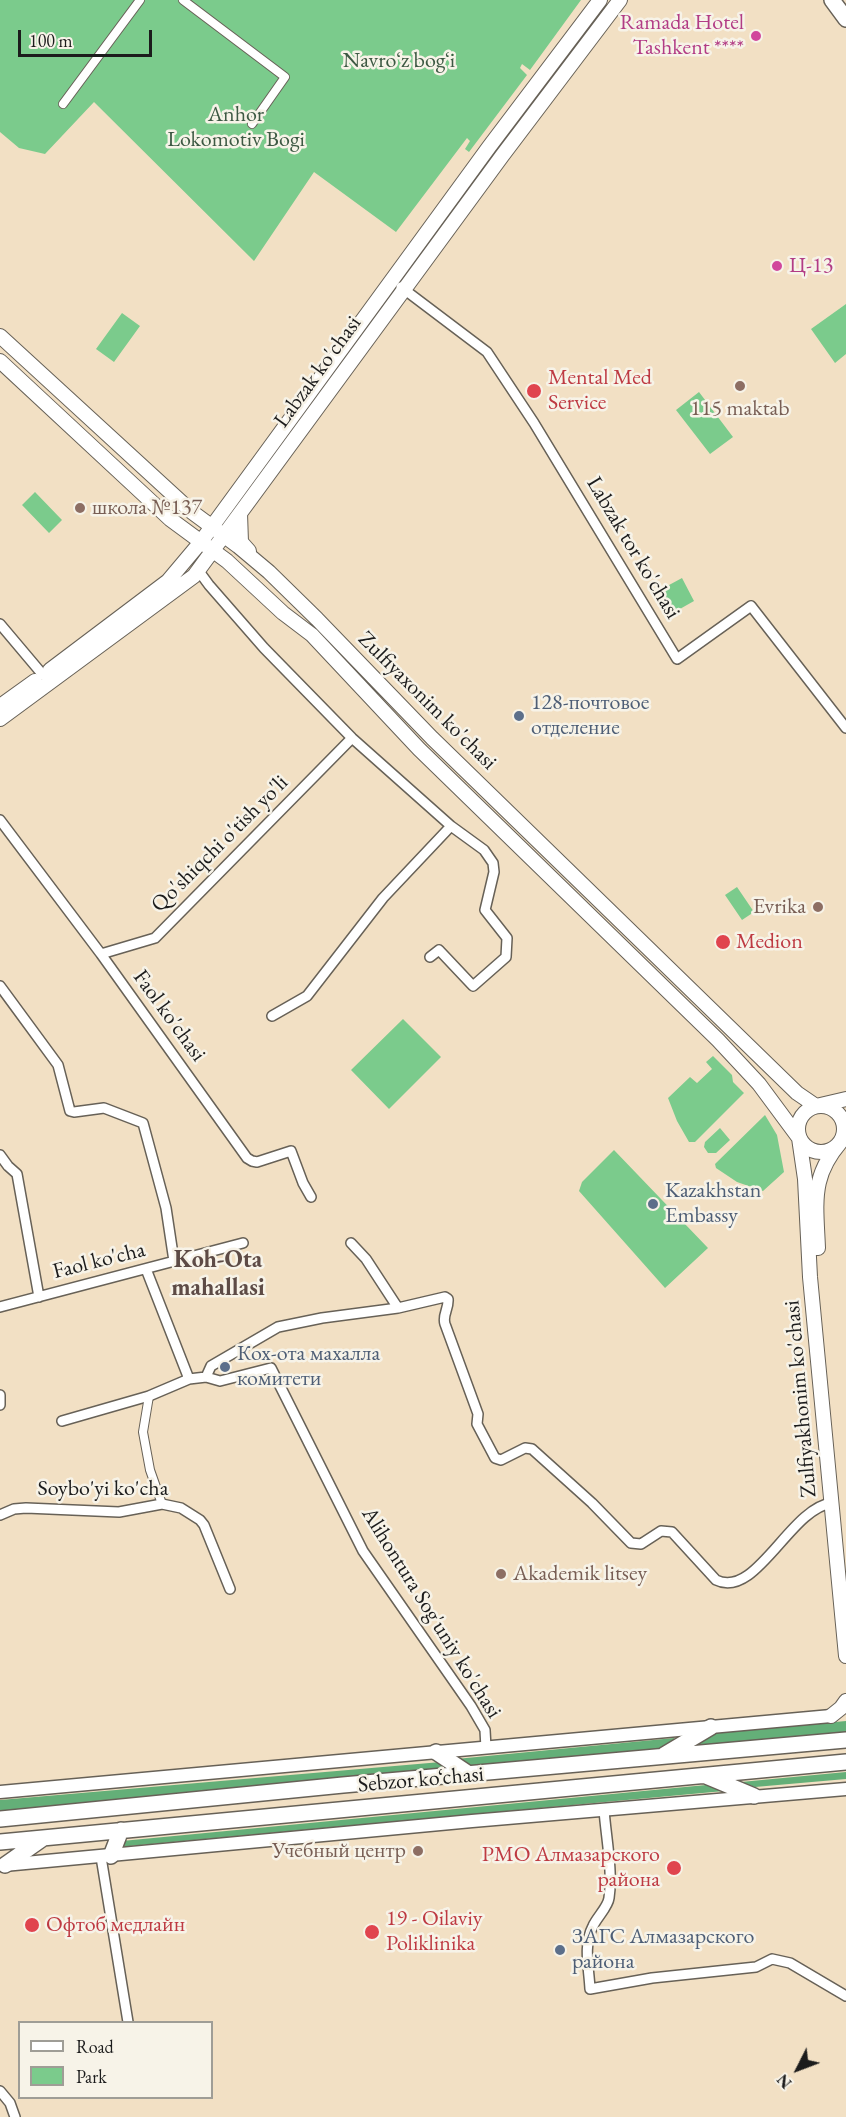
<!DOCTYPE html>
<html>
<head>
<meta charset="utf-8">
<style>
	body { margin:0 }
	#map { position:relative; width:846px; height:2117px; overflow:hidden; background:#f2e0c4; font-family:"EB Garamond",serif }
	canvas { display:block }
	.legend { position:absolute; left:18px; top:2021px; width:195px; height:78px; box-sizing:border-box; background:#f7f3e8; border:2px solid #9f9d96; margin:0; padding:8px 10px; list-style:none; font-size:18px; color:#1c1c1c }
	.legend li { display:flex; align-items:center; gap:12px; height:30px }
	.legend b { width:30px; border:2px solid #9f9d96 }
	.north { position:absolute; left:768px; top:2039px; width:60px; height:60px; -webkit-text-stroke:4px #f7f3e8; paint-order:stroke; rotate:228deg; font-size:16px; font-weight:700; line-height:24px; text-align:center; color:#1c1c1c }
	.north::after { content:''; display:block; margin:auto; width:21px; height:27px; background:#1c1c1c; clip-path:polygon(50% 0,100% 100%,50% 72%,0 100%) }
	.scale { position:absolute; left:18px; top:30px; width:134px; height:27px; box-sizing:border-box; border:3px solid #1c1c1c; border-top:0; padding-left:8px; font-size:18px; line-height:21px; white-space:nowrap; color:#1c1c1c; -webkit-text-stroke:4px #f7f3e8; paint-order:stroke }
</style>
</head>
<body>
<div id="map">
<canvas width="846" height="2117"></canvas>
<ul class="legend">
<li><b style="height:8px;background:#fff"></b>Road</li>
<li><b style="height:16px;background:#7bcb8c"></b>Park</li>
</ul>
<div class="north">N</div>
<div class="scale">100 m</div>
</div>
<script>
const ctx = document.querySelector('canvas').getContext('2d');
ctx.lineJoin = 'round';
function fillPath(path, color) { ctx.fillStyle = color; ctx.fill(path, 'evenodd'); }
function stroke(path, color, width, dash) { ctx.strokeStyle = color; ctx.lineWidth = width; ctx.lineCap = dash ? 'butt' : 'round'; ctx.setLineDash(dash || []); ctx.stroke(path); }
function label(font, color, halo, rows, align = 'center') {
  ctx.font = font + ' "EB Garamond",serif'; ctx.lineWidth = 5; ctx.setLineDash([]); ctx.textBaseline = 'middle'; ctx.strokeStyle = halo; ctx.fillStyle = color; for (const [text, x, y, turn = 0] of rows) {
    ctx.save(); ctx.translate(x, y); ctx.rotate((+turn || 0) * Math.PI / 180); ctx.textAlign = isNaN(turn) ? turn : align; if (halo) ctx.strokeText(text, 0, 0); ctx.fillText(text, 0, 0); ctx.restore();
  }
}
fillPath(new Path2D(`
	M0 0H581L530 70 522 64 520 68 527 75 469 152 465 149 470 141 467 138 396 232 314 172 254 261 94 102 45 154 19 148 0 132Z
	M846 304V354L835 363 811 329Z
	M122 313 140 326 114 362 96 349Z
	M699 392 733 437 710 454 676 410Z
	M35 492 62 520 49 533 22 505Z
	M682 578 694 601 671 614 658 591Z
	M737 887 754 912 742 920 725 895Z
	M403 1019 441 1057 389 1109 351 1070Z
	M713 1056 732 1075 733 1082 744 1093 695 1142H689L677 1121 668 1098 690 1077 697 1083 712 1069 706 1062Z
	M765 1115 777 1135 784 1172 763 1191 737 1182 716 1168 715 1164Z
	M720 1128 730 1140 716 1153H708L704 1147 705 1142Z
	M614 1150 708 1248 665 1288 579 1191 582 1182Z`), '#7bcb8c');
fillPath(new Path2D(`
	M846 1721V1732L689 1747 707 1734Z
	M674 1738 675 1743 657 1749 468 1767 456 1759Z
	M441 1762 453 1769 8 1811 0 1810V1800Z
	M846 1772V1779L755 1787 741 1782Z
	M706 1785 724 1791 119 1847 122 1841Z`), '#64af78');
const pedestrian = new Path2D(`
	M183 0 285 77 252 124
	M63 104 140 0
	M149 1396 143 1432 150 1470 162 1504`);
const minor = new Path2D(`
	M401 287 487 352 534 423 677 659 751 606 846 728
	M198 570 209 585 264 648 352 738 451 826 484 850 493 863 494 872 485 910 507 938 506 957 473 986 439 950 430 957
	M0 624 43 675
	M0 820 101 954 247 1158 252 1161 257 1162 291 1151 303 1183 311 1197
	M101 954 155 938 352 738
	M0 986 58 1065 70 1111 74 1112 104 1108 143 1123 166 1208 174 1261
	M272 1016 307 996 383 898 451 826
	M0 1155 8 1166 17 1174 39 1297
	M351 1243 366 1259 398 1308
	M146 1269 189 1379
	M0 1307 243 1243
	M206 1377 211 1366 278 1327 322 1318 398 1308 445 1297 448 1299C449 1309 442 1315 445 1324L478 1414 477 1424 495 1458 501 1460 525 1448 532 1449 592 1503 631 1543 641 1544 661 1531 672 1532 716 1580C756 1600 790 1508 832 1503
	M0 1395V1405
	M62 1421 149 1396 189 1379 206 1377 220 1381 271 1368 363 1551 471 1706 485 1730 486 1748
	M0 1515 14 1509 26 1508 119 1512 162 1504 181 1508 200 1520 204 1525 230 1589
	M604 1810C606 1837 613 1871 609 1898 608 1907 597 1917 593 1926 583 1945 589 1968 590 1989L652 1978 756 1967 772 1959 790 1963 846 1996
	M101 1857 128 2022
	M0 2091 10 2103 15 2117`);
const tertiary = new Path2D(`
	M0 1792 831 1716
	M4 1865 472 1821 846 1789`);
const secondary = new Path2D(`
	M0 336 192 512 238 546 269 572 317 619 432 738 797 1093 816 1106 846 1099
	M0 361 170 519 227 561 283 613 312 635 419 749 718 1040 759 1084 799 1138 805 1179 810 1277 846 1656
	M240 513 241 542 249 551
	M50 670 168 581 200 543 489 147 600 0
	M0 706 35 681
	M0 719 194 576 502 156 620 0
	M798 1129a23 23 0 1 1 46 0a23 23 0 1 1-46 0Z
	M818 1248C816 1200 810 1174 846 1136
	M831 1716 841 1708 846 1701`);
const primary = new Path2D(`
	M832 0 846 19
	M436 1752 469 1774
	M664 1755 711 1727
	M706 1776 754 1796
	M0 1819 343 1785 846 1740
	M0 1842 846 1762
	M111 1856 121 1830
	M5 1865 42 1839`);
stroke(pedestrian, '#676157', 10);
stroke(minor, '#676157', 12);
stroke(tertiary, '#676157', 15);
stroke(secondary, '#676157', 16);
stroke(primary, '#676157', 18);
stroke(pedestrian, '#fff', 8);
stroke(minor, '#fff', 9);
stroke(tertiary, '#fff', 12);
stroke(secondary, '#fff', 14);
stroke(primary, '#fff', 15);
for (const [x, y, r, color] of [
	[756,36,6,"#d1479c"],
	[777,266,6,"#d1479c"],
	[740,386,6,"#8d6e63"],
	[534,391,8,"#e0444e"],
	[80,508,6,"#8d6e63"],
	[519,716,6,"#5c6f8a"],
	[818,907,6,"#8d6e63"],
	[723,942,8,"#e0444e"],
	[653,1204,6,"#5c6f8a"],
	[225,1367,6,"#5c6f8a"],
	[501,1574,6,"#8d6e63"],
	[418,1851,6,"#8d6e63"],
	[674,1868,8,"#e0444e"],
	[32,1925,8,"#e0444e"],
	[372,1932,8,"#e0444e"],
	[560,1950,6,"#5c6f8a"]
]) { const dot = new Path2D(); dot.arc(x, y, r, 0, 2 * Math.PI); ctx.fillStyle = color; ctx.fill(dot); stroke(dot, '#f7f3e8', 2); }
label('22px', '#b23c85', '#f7f3e8', [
	["Ramada Hotel",744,23],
	["Tashkent ****",744,48],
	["Ц-13",789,266,"left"]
], 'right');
label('22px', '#3d5943', '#f7f3e8', [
	["Navroʻz bogʻi",399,61],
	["Anhor",236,115],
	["Lokomotiv Bogi",236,140]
]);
label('22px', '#1c1c1c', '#f7f3e8', [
	["Labzak ko'chasi",318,372,-54],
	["Labzak tor ko'chasi",633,548,59],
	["Zulfiyaxonim ko'chasi",427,701,45],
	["Qo'shiqchi o'tish yo'li",220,844,-45],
	["Faol ko'chasi",169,1016,54],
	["Faol ko'cha",99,1261,-14],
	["Zulfiyakhonim ko'chasi",801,1399,-95],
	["Soybo'yi ko'cha",103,1489],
	["Alihontura Sog'uniy ko'chasi",431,1613,58],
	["Sebzor ko‘chasi",421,1780,-5]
]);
label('22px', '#be3a42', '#f7f3e8', [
	["Mental Med",548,378],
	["Service",548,403],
	["Medion",736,942],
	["РМО Алмазарского",660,1855,"right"],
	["района",660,1880,"right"],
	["19 - Oilaviy",386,1919],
	["Poliklinika",386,1944],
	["Офтоб медлайн",46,1925]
], 'left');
label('22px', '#785e54', '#f7f3e8', [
	["115 maktab",740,409,"center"],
	["школа №137",92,508],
	["Evrika",806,907,"right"],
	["Akademik litsey",513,1574],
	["Учебный центр",406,1851,"right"]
], 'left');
label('22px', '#4e5e75', '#f7f3e8', [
	["128-почтовое",531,703],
	["отделение",531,728],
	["Kazakhstan",665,1191],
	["Embassy",665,1216],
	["Кох-ота махалла",237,1354],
	["комитети",237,1379],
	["ЗАГС Алмазарского",572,1937],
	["района",572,1962]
], 'left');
label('bold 24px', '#5d4b46', '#f7f3e8', [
	["Koh-Ota",218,1260],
	["mahallasi",218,1288]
]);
</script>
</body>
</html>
